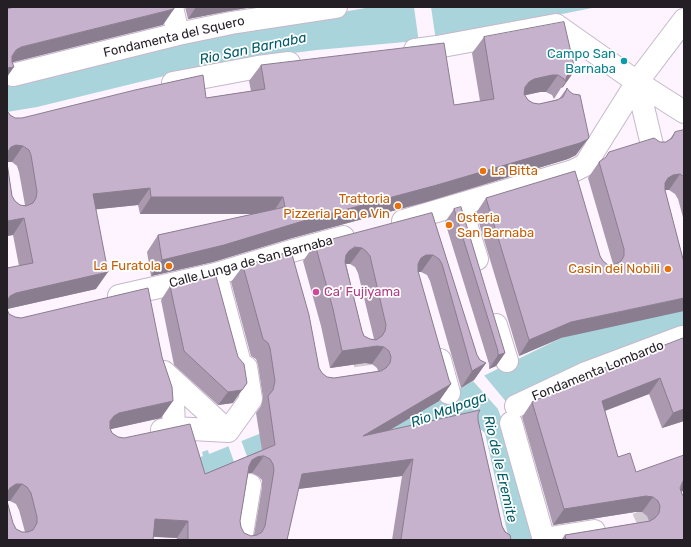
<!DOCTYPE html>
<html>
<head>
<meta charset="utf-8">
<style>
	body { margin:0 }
	#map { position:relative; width:691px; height:547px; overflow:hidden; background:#fdf4ff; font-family:Rubik,sans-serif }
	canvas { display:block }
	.frame { position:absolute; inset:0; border:8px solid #241e25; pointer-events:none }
</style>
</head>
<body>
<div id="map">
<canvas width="691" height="547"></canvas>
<div class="frame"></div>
</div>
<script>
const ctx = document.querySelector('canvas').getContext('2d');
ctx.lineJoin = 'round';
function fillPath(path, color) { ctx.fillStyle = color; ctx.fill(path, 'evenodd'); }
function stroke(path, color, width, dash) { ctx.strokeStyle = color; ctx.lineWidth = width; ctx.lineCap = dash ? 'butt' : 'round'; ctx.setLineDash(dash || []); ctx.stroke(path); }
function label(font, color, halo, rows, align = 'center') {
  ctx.font = font + ' Rubik,sans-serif'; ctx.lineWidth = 3.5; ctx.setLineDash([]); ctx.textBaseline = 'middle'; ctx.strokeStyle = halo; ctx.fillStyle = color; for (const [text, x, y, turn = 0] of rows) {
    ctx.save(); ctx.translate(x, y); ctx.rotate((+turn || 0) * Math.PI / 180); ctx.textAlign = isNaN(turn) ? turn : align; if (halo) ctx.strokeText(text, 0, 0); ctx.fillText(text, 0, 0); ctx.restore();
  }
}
fillPath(new Path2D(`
	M371 7H597L438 39 317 50 222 62 37 107 7 112V81L149 46Z
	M684 297V334L498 409 509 434 537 540H509L485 433 477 426 266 458 25 540 80 501 203 456 202 452 208 450 209 454 259 434 447 396 473 381 561 338 603 327Z`), '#aad4db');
fillPath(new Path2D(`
	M414 7H431L436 41 419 43Z
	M483 374 508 404 515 403 500 410 507 424 504 425 498 409 473 381 475 379V378Z
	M241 440 251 467 238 473 228 445Z`), '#fdf4ff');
stroke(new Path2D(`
	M362 344 367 379
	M637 524 676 507`), '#d2c9d3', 22, [22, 11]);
const pedestrian = new Path2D(`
	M172 7 178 34
	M415 50 437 47 556 25 637 82 684 112
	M13 75 178 34 231 23 336 7
	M637 82 652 145
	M173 83 258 67 289 63
	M460 205 477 259
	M403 221 573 171 585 165 637 82 684 20
	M216 274 241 367H246L251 399 228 431
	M119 296 216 274 295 250 343 237
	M496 325 507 361
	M440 360 449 393
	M164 372 228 431
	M164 373 173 401 174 428
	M516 406 586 373 682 337
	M511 423 544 540
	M162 430 174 428 228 431
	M544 539 594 531
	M241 540 250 485`);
stroke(pedestrian, '#c6b8ca', 24);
stroke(pedestrian, '#fff', 22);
fillPath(new Path2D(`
	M185 7H253L229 11 188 19Z
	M484 37 575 70 563 87 561 88 554 99 552 95 546 92H540L525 95 528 100 533 103 539 104 559 99 567 88 576 155 568 159 426 202 292 238 213 262 151 276 147 252 158 235 257 214H140L138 205 96 209V289L7 309 19 266 13 235 7 236V163L12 196 15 201 20 205H25L19 172 17 166 12 162H7L10 115 15 118H22L206 98 251 91 249 81 261 65 454 105 480 101 472 53Z
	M684 130V221L678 199 675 194 669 190H665L683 259 561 338 519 356 476 213 486 198 600 256 603 261 608 265 613 264 588 178 599 162 660 142H666L670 139 675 132Z
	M454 209 505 353 496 366 489 369V364L445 222Z
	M432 213 477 355 480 360 486 363 474 380 461 388 430 281 427 275 421 272H418L449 380 451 384 439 401 390 430 478 414V420L502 526 511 540H392L402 476 298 489 287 540H176L177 538 154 537 7 540 13 523 16 529 22 532H25L19 510 16 504 10 501 9 314 161 418 110 429 112 433 118 437 205 474 262 450 256 413 261 406 263 398 258 365 256 359 251 356 231 282 243 266 319 368 322 373 327 377 334 378 378 371 377 368 372 364 365 363 330 368 321 326 303 261 315 244ZM346 264H350L355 267 358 273 374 339H370L364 336 362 331ZM248 473H252L258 476 262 480V487L254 535 251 536 244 533 241 527 240 521Z
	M216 276 233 403 218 405 174 365 161 300 170 286Z
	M684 338V421L662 428 649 394 605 411 618 457 636 472 681 491 684 540H561L565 535 649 521 647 516 642 512H635L553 525 522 417 532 402Z`), '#ab99b0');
fillPath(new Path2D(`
	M196 7H253L229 11 188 19Z
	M174 9 163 25 10 63 7 64 16 50 21 47Z
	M14 67 7 77V68Z
	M575 70 563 87 561 88 566 82 564 80 569 73Z
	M552 75H558L546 92H540L522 96 517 99 529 82 534 79Z
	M588 139 576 155 568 159 426 202 292 238 213 262 151 276 162 260 303 221Z
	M16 145 23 146 12 162H7V153L11 147Z
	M680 174 669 190H662L657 193 668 178 673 175Z
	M150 188 138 205 81 211 93 194Z
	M151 197H283L272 214H140Z
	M24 218 13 235 7 236V223L8 221Z
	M355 247 362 248 350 264H344L337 267 349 251Z
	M426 255H433L421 272H414L409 275 421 258Z
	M108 272 96 289 7 309V301L10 296 16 293Z
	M684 298V311L561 338 519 356 529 340 571 322Z
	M377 346 384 347 372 364 365 363 330 368 342 351Z
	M505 353 496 366 489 369 498 355Z
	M486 363 474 380 461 388 472 371Z
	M660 378 649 394 591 416 602 401Z
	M247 383 233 403 218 405 228 392Z
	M451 384 439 401 352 452 363 436Z
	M173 401 161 418 107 430 102 433 114 416 119 413Z
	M684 409V421L662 428 673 413Z
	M264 456 252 473H245L252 460 257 457Z
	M413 459 402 476 290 490 302 474Z
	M684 480V491L679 492 683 481Z
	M16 484H22L10 501H7V492L10 488Z
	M646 496 653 497 642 512H635L553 525 564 509Z
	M155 519 188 521 177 538 143 536Z`), '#8b7d90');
const building = new Path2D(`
	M11 7H174V9L21 47 16 50 12 56V62L14 67 7 68V9L11 8Z
	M564 22 575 70 569 73 566 78V82L564 79 558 75H552L534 79 529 82 525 87 524 94 528 100 533 103 539 104 557 100 563 97 566 91 567 88 569 91 573 94 580 95 589 137 588 139 580 143 437 185 303 221 224 245 162 260 158 235 285 207 283 197H151L150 188 93 194 108 272 16 293 10 296 7 301V268L33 263 24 218 8 221 7 216V163L12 196 15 201 20 205 26 206 33 203 36 198 37 192 31 155 29 150 23 146 16 145 11 147 7 153V154V112H8L10 115 15 118H22L135 90 203 75 206 98 265 89 261 65 444 43 454 105 494 99 484 37Z
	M684 130V177L680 174 673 175 668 178 665 183V190L683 259 684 261V298L571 322 529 340 486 198 575 171 600 256 603 261 608 265 616 264 621 261 624 256V249L599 162 606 157 609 152 654 138 660 142H666L672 138 675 132Z
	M461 207 505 353 498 355V351L454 209Z
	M432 213 477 355 480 360 486 363 472 371 442 264 439 259 433 255H426L421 258 418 264V271L449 380 451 384 363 436 480 410 478 414V420L502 526 505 532 510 535 511 540H399L401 539 413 459 302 474 287 540H188V521L155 519 153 540H7V501L13 523 16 529 22 532H28L33 530 37 523V517L31 493 27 487 22 484H16L10 488 7 493V309L9 314 15 317 21 318 148 288 162 357 172 387 173 401 119 413 114 416 110 421V428L112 433 118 437 124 438 190 424 205 474 275 445 268 396 273 390 275 381 270 348 268 343 263 339 243 266 291 251 309 315 319 368 322 373 327 377 334 378 381 371 386 368 390 363 391 357 389 351 384 347 377 346 342 351 333 309 315 244ZM355 247 362 248 366 251 370 256 386 325 385 331 382 336 376 340 370 339 364 336 362 331 345 262 346 255 349 251ZM264 456 270 459 273 464 274 470 265 526 262 532 257 535 251 536 244 533 241 527 240 521 249 466 252 460 257 457Z
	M216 276 238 357 244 364 247 383 242 390 228 392 184 351 170 286Z
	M684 338V409L673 413 660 378 602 401 618 457 630 453 636 472 684 455V480L683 481 680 488 682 494 684 497V540H566L565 535 650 521 655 518 659 513 660 506 658 501 653 497 646 496 564 509 532 402 602 369Z`);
fillPath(building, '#c7b2cd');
stroke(building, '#8b7d90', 1);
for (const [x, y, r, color] of [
	[624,61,4,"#0f9aa8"],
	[483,171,4,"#e8710a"],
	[398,206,4,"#e8710a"],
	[449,225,4,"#e8710a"],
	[169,266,4,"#e8710a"],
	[668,269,4,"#e8710a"],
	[316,292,4,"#d1479c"]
]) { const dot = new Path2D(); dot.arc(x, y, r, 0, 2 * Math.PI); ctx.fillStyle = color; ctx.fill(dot); stroke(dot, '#fff', 1.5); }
label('13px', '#241e25', '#fff', [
	["Fondamenta del Squero",174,37,-13],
	["Calle Lunga de San Barnaba",251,262,-15],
	["Fondamenta Lombardo",598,371,-22]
]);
label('13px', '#0d838f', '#fff', [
	["Campo San",616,54],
	["Barnaba",616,69]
], 'right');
label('13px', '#c56008', '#fff', [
	["La Bitta",491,171,"left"],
	["Trattoria",390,199],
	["Pizzeria Pan e Vin",390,214],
	["Osteria",457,218,"left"],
	["San Barnaba",457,233,"left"],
	["La Furatola",161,266],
	["Casin dei Nobili",660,269]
], 'right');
label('13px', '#b23c85', '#fff', [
	["Ca' Fujiyama",324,292]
], 'left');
label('italic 14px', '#005c67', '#fff', [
	["Rio San Barnaba",253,49,-12],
	["Rio Malpaga",449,410,-20],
	["Rio de le Eremite",500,469,77]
]);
</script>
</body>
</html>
